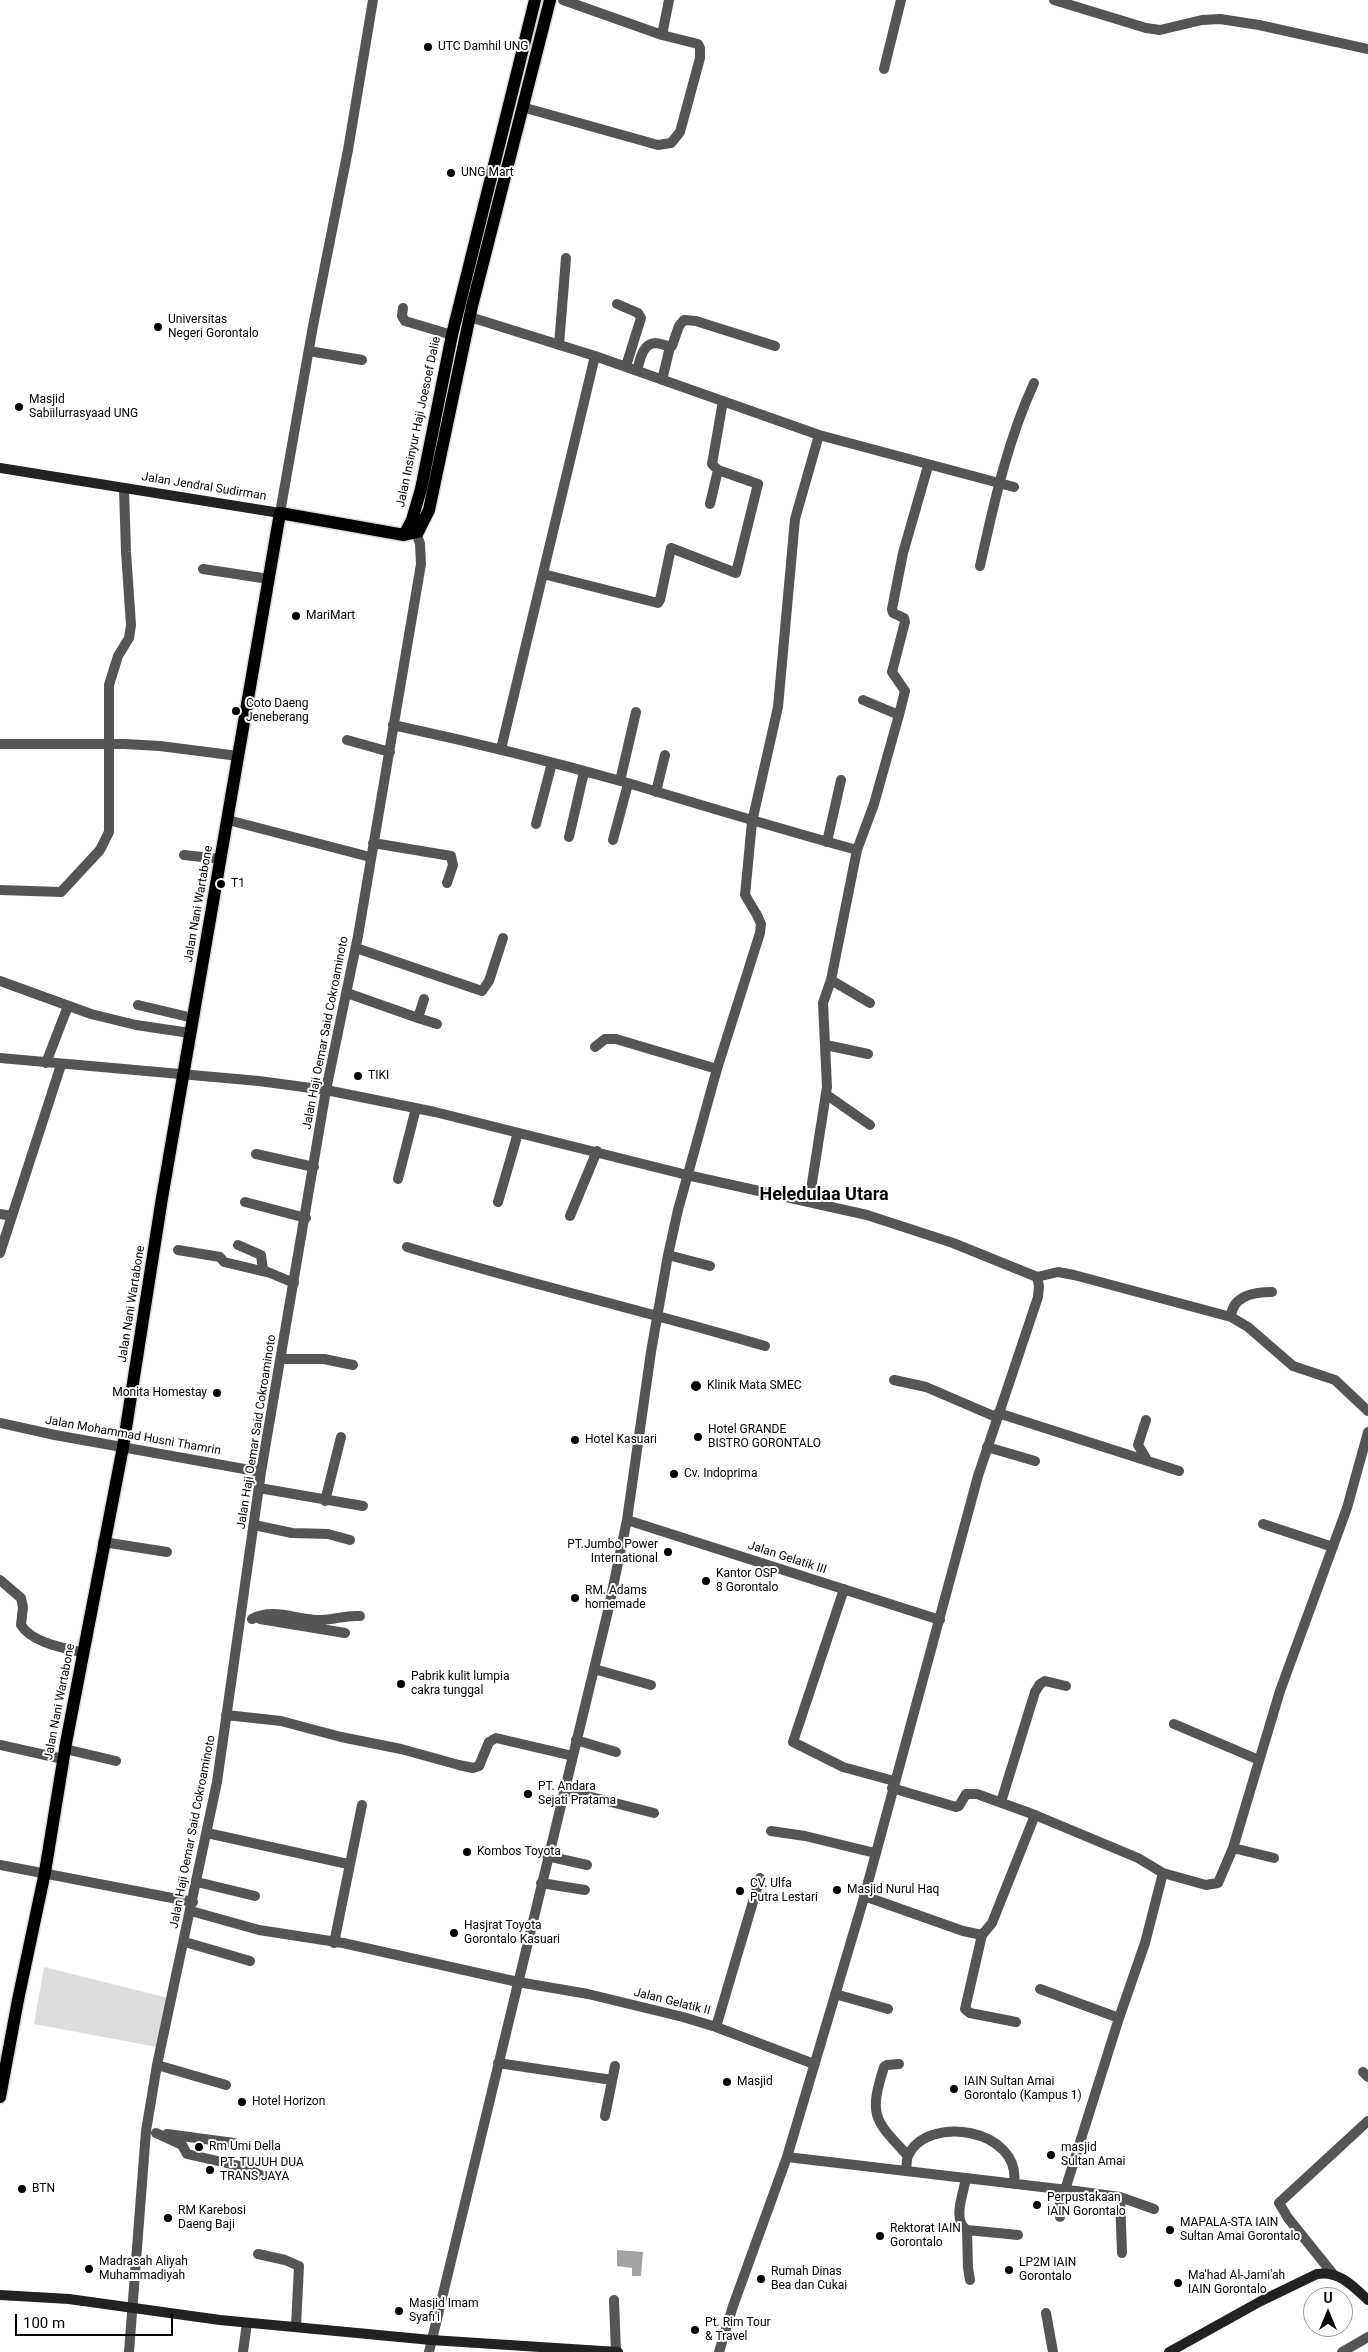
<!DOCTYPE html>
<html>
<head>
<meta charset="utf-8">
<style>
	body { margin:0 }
	#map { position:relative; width:1368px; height:2352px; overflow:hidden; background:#fff; font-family:Roboto,sans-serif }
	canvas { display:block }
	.north { position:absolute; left:1303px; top:2287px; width:50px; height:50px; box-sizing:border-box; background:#fff; border:1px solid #999; border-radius:50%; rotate:0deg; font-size:14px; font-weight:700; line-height:20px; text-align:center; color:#000 }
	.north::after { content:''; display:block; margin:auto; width:18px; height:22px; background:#000; clip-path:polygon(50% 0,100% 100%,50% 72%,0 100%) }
	.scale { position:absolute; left:15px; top:2314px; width:158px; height:22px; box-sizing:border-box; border:2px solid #000; border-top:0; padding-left:6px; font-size:15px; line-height:18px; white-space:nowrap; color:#000; -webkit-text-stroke:4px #fff; paint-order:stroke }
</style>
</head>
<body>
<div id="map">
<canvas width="1368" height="2352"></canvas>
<div class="north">U</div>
<div class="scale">100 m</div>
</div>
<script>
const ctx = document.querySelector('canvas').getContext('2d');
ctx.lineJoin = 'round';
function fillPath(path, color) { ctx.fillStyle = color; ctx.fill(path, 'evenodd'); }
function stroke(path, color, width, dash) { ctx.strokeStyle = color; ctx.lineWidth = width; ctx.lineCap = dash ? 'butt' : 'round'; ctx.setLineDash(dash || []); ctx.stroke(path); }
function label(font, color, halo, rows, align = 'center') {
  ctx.font = font + ' Roboto,sans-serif'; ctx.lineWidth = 4; ctx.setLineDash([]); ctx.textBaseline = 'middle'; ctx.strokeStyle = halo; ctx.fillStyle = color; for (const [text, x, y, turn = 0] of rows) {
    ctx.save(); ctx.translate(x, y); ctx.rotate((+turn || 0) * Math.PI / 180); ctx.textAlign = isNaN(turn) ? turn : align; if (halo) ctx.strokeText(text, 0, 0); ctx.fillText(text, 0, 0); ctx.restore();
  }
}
fillPath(new Path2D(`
	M44 1967 168 1998 157 2047 34 2024Z`), '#dcdcdc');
fillPath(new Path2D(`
	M617 2250 643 2252 641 2276H632V2268L617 2266Z`), '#a3a3a3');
const primary = new Path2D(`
	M404 535 412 520 421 489 452 335 535 0
	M0 2097 18 2000 45 1872 66 1743 123 1447 162 1198 280 513 404 535 418 532 429 510 472 306 550 0`);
stroke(primary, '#dbdbdb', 15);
stroke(new Path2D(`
	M1054 0 1146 28 1160 30 1202 20 1220 19 1259 25 1368 49
	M662 35 669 0
	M884 69 901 0
	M522 107 658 145 671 143 680 132 700 58V48L698 44 662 35 563 0
	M617 304 638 313 641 318 626 366
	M403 308 402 316 405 321 452 335
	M470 317 595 356 819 435 1014 487
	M559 345 566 258
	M309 351 362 360
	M637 370C640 361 642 344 655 343 661 343 666 347 672 346L679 326 684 320 696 321 775 346
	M662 380 670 347
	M710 504 718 470
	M280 513 313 326 348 150 373 0
	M980 566C994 503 1007 442 1034 383
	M203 569 269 579
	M543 574 658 603 660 600 671 548 736 573 758 484 718 470 712 464 723 401
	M899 715 905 691 892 672 905 622 904 618 893 613 892 609 903 553 928 466
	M393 725C472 742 550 761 628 783 704 806 780 829 857 850
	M347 740 390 752
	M0 744H125L160 746 238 756
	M501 749 595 356
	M620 781 636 712
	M656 792 665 755
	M228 820 370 857
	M536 824 552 763
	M569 837 584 772
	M613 840 628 784
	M827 842 841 780
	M373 843 451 856 453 865 447 883
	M184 855 221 859
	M0 890 61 892 100 850 109 832V685L118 656 129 638 131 625 126 552 124 489
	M356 948 482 991 489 981 503 938
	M831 980 870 1003
	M0 981 91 1014 136 1025 190 1033
	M347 993 418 1018 424 999
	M138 1005 193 1018
	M418 1018 437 1024
	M826 1045 868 1054
	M595 1047 605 1039H616L717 1069
	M0 1058 259 1081 326 1090 435 1112 687 1175 867 1215 953 1243 1037 1277 1039 1286 1038 1297 978 1476 863 1901 787 2157 733 2306 719 2352
	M46 1063 68 1006
	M827 1095 870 1125
	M256 1154 314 1167
	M398 1179 416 1108
	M245 1202 306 1218
	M498 1202 518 1133
	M809 1202 827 1087 823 1003 831 980 857 850 874 804 899 715 863 700
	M0 1214 12 1216
	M570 1216 597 1151
	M238 1245 261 1255 263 1270 294 1283
	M407 1247C525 1283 646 1311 765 1346
	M178 1250 220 1257 224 1262 266 1272
	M0 1253 61 1065
	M668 1255 710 1266
	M1037 1277 1058 1272 1074 1275 1231 1317C1232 1296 1254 1292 1272 1292
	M1231 1317 1248 1327 1293 1366 1335 1380 1368 1411
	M281 1359H324L353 1365
	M894 1380 926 1387 996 1417
	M998 1413 1179 1471
	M0 1423 55 1435 261 1472
	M987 1447 1035 1461
	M1146 1458 1138 1445 1146 1420
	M259 1488 363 1506
	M325 1501 341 1437
	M627 1520 940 1620
	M1263 1524 1333 1547
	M254 1525 292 1533 328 1534 350 1540
	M103 1542 167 1552
	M0 1580 21 1598 23 1607 21 1625C32 1643 65 1648 84 1653
	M844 1589 793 1742 843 1767 894 1781
	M252 1619C274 1607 299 1621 321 1620 336 1620 343 1615 360 1616
	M260 1619 345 1633
	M594 1669 651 1685
	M226 1715 281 1721 341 1737 401 1749 459 1765 473 1768 479 1766 489 1742 496 1738 573 1756
	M1174 1724 1259 1760
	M576 1740 616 1752
	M0 1745 63 1759
	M65 1749 116 1761
	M892 1788 956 1807 959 1806 966 1794H977L1035 1815 1138 1858 1163 1873 1206 1885 1218 1883 1233 1848 1280 1691 1347 1508 1368 1432
	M564 1790 654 1813
	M1001 1802 1035 1692 1040 1684 1045 1681 1066 1686
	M771 1831 805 1836 875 1853
	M207 1833 348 1864
	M1233 1848 1274 1858
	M547 1856 587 1865
	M0 1865 193 1902
	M197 1882 255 1896
	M541 1883 585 1890
	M864 1896 963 1931 982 1935 992 1923 1035 1815
	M191 1911 259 1930 343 1943 518 1982 588 1994 683 2017 716 2027 814 2064
	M982 1935 965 2009 970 2013 1016 2022
	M185 1942 250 1961
	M334 1943 362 1805
	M1040 1989 1119 2018
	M835 1994 888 2009
	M716 2027 760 1878
	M498 2063 612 2080
	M899 2064 887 2065 884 2067C868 2117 875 2120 908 2156
	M157 2065 226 2085
	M1363 2072 1368 2077
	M605 2116 615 2066
	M156 2133 182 2145 187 2154 244 2167 264 2177
	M167 2134 234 2143
	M787 2157 1076 2191 1120 2197 1154 2209
	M906 2171C907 2167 906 2160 908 2156 926 2114 1022 2128 1014 2184
	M966 2179C963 2194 952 2221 967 2230L1018 2235
	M1065 2190 1119 2018 1145 1943 1163 1873
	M1120 2197 1122 2253
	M1060 2217V2190
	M967 2230 968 2268 970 2280
	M258 2254 285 2260 299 2266 296 2326
	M1333 2274 1288 2218 1279 2203 1368 2121
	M614 2300 616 2352
	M1046 2313 1053 2352
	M129 2352 146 2131 157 2065 217 1782 261 1472 326 1090 358 936 421 564 420 544 414 525
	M243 2352 247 2323
	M429 2352 608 1611 627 1520 651 1352 668 1255 678 1210 717 1069 760 933 761 924 757 915 745 895 752 822 778 707 795 519 819 435
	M1342 2352 1368 2337`), '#555', 10);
stroke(new Path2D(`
	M0 468 280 513
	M0 2295 69 2299 220 2320 431 2340 618 2352
	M1169 2352 1261 2301 1317 2274C1338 2270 1353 2286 1368 2300`), '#222', 10);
stroke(primary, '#000', 12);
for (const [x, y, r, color] of [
	[428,47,5,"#000"],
	[451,173,5,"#000"],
	[158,327,5,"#000"],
	[19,407,5,"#000"],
	[296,616,5,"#000"],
	[236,711,5,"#000"],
	[221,884,5,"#000"],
	[358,1076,5,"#000"],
	[696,1386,6,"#000"],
	[217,1393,5,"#000"],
	[698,1437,5,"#000"],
	[575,1440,5,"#000"],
	[674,1474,5,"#000"],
	[668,1552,5,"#000"],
	[706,1581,5,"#000"],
	[575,1598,5,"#000"],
	[401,1684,5,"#000"],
	[528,1794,5,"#000"],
	[467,1852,5,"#000"],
	[837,1890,5,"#000"],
	[740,1891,5,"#000"],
	[454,1933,5,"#000"],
	[727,2082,5,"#000"],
	[954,2089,5,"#000"],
	[242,2102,5,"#000"],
	[199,2147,5,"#000"],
	[1051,2155,5,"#000"],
	[210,2170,5,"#000"],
	[22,2189,5,"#000"],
	[1037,2205,5,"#000"],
	[168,2218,5,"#000"],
	[1170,2230,5,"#000"],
	[880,2236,5,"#000"],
	[89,2269,5,"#000"],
	[1009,2270,5,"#000"],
	[761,2279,5,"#000"],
	[1178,2283,5,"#000"],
	[399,2311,5,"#000"],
	[695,2330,5,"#000"]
]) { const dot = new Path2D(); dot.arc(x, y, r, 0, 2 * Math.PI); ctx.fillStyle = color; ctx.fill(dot); stroke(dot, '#fff', 2); }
label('12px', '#000', '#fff', [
	["UTC Damhil UNG",438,47],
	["UNG Mart",461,173],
	["Universitas",168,320],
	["Negeri Gorontalo",168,334],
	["Masjid",29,400],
	["Sabiilurrasyaad UNG",29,414],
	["MariMart",306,616],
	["Coto Daeng",246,704],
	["Jeneberang",246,718],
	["T1",231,884],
	["TIKI",368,1076],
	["Klinik Mata SMEC",707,1386],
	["Monita Homestay",207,1393,"right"],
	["Hotel GRANDE",708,1430],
	["BISTRO GORONTALO",708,1444],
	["Hotel Kasuari",585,1440],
	["Cv. Indoprima",684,1474],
	["PT.Jumbo Power",658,1545,"right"],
	["International",658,1559,"right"],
	["Kantor OSP",716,1574],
	["8 Gorontalo",716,1588],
	["RM. Adams",585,1591],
	["homemade",585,1605],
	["Pabrik kulit lumpia",411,1677],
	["cakra tunggal",411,1691],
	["PT. Andara",538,1787],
	["Sejati Pratama",538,1801],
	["Kombos Toyota",477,1852],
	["CV. Ulfa",750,1884],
	["Putra Lestari",750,1898],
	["Masjid Nurul Haq",847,1890],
	["Hasjrat Toyota",464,1926],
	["Gorontalo Kasuari",464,1940],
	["Masjid",737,2082],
	["IAIN Sultan Amai",964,2082],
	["Gorontalo (Kampus 1)",964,2096],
	["Hotel Horizon",252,2102],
	["Rm Umi Della",209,2147],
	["masjid",1061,2148],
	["Sultan Amai",1061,2162],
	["PT. TUJUH DUA",220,2163],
	["TRANS JAYA",220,2177],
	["BTN",32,2189],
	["Perpustakaan",1047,2198],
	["IAIN Gorontalo",1047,2212],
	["RM Karebosi",178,2211],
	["Daeng Baji",178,2225],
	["MAPALA-STA IAIN",1180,2223],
	["Sultan Amai Gorontalo",1180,2237],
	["Rektorat IAIN",890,2229],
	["Gorontalo",890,2243],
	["Madrasah Aliyah",99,2262],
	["Muhammadiyah",99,2276],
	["LP2M IAIN",1019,2263],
	["Gorontalo",1019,2277],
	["Rumah Dinas",771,2272],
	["Bea dan Cukai",771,2286],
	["Ma'had Al-Jami'ah",1188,2276],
	["IAIN Gorontalo",1188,2290],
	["Masjid Imam",409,2304],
	["Syafi'i",409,2318],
	["Pt. Rim Tour",705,2323],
	["& Travel",705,2337]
], 'left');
label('12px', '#000', '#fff', [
	["Jalan Insinyur Haji Joesoef Dalie",419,422,-78],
	["Jalan Jendral Sudirman",204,487,9],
	["Jalan Nani Wartabone",199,904,-80],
	["Jalan Haji Oemar Said Cokroaminoto",326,1033,-79],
	["Jalan Nani Wartabone",132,1304,-81],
	["Jalan Haji Oemar Said Cokroaminoto",257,1432,-81],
	["Jalan Mohammad Husni Thamrin",133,1436,10],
	["Jalan Gelatik III",787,1558,18],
	["Jalan Nani Wartabone",60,1702,-79],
	["Jalan Haji Oemar Said Cokroaminoto",193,1832,-79],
	["Jalan Gelatik II",672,2002,14]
]);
label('bold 18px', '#000', '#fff', [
	["Heledulaa Utara",824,1195]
]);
</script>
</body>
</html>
